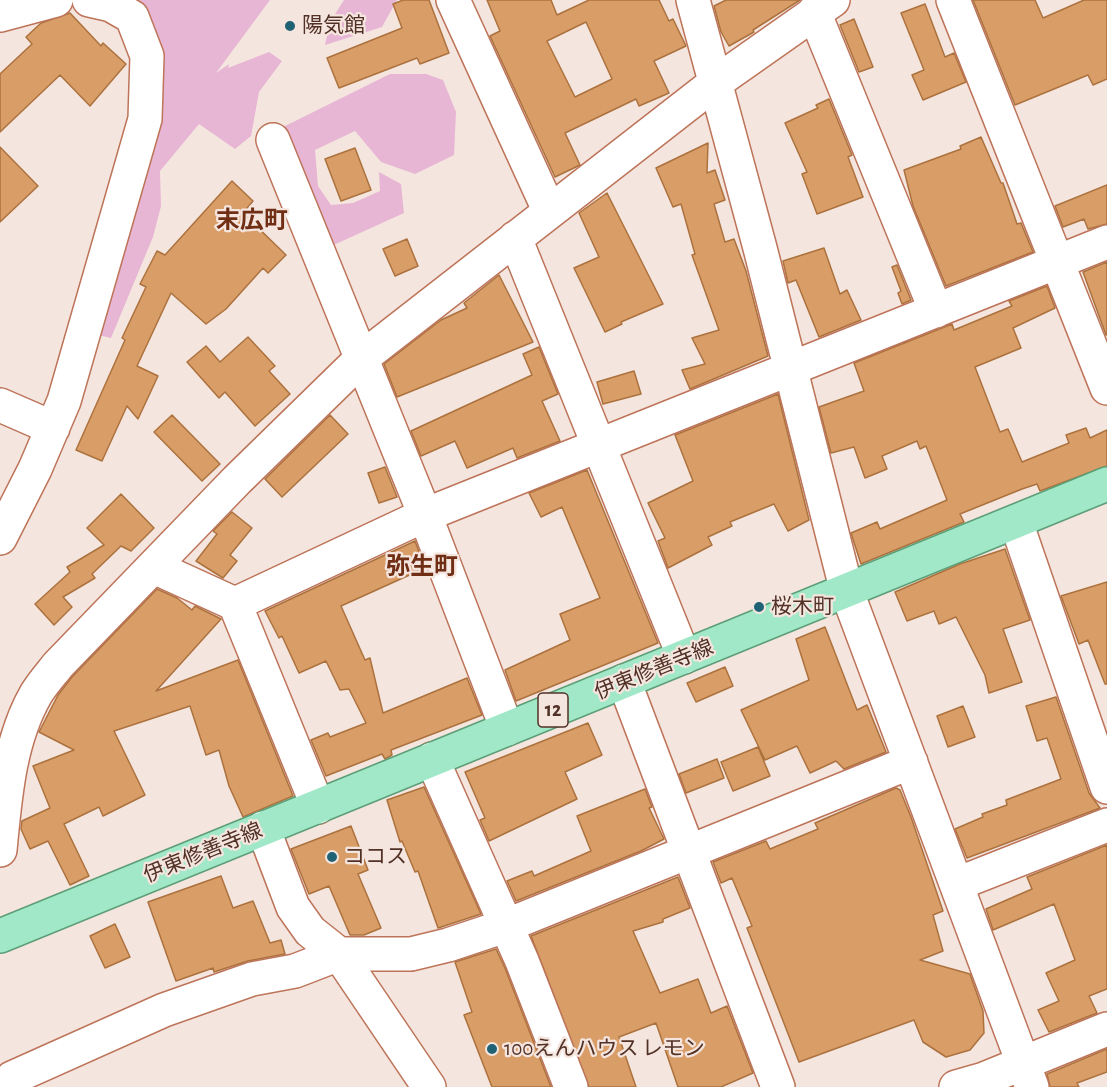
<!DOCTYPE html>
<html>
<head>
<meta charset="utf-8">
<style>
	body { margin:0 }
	canvas { display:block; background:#f5e5df }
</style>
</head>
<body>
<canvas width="1107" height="1087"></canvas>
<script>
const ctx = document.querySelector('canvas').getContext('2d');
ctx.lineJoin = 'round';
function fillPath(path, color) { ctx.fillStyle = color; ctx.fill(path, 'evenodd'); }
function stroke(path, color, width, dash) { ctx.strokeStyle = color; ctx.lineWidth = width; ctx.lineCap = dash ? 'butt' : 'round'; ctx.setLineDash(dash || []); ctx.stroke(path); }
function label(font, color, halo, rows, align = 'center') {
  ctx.font = font + ' "Alegreya Sans","Noto Sans JP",sans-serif'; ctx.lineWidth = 4.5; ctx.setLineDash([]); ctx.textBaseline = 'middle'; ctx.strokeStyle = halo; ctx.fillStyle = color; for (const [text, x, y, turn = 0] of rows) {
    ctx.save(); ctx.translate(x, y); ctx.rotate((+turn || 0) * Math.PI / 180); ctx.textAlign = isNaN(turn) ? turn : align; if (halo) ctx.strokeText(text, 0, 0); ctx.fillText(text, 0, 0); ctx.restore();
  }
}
fillPath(new Path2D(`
	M0 0H270L216 73 229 64 228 68 269 52 282 61 259 92 251 136 235 149 199 124 160 171 161 206 153 237 111 338 94 334 159 98 111 5 34 6Z
	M344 0H397L382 27 325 45 330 22Z
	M390 74H426L443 80 456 112 454 155 415 174 381 162 355 131 315 150 318 186 331 205 353 203 380 191 379 172 401 184 404 213 327 248 279 129Z`), '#e7b6d4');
const building = new Path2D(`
	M403 0H429L449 53 420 64 417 58 339 88 327 58 402 28 393 4Z
	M487 0H551L557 15 589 0H659L669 21 673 19 686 46 654 61 669 93 639 106 636 99 565 133 580 165 555 177 490 36 500 31ZM586 22 612 79 575 97 547 41Z
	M726 0H800L753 30 754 32 729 46 721 32 714 6Z
	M973 0H1035L1043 18 1084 0H1107V79L1093 85 1088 75 1015 105Z
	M925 4 945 57 954 53 966 82 923 100 912 75 924 70 901 13Z
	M70 13 101 46 103 43 126 64 90 106 60 75 0 132V74L32 44 26 37 41 23Z
	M854 19 873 67 859 72 840 25Z
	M829 99 852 155 848 157 863 197 817 214 802 174 807 172 785 123 818 108 816 105Z
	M981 137 1001 183H1003L1017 224 1021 223 1033 252 946 286 913 206 904 170 961 149 960 146Z
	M708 143 707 173 715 170 725 200 714 204 725 242 734 239 746 271 768 356 690 389 682 370 705 364 692 338 719 330 692 255 695 254 681 204 673 207 656 168Z
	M0 147 38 186 0 222Z
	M355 148 371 190 341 201 325 159Z
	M232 181 253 201 243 213 286 255 268 273 263 268 226 309 206 324 171 293 137 366 158 376 138 419 127 406 102 461 76 450 125 340 122 338 146 287 140 284 157 251 165 255Z
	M1107 185V224L1088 229 1084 219 1063 227 1055 206Z
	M607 193 663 304 621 322 622 324 605 332 574 268 599 257 579 213Z
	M407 239 418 266 395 276 383 249Z
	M824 248 840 294 847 290 861 320 819 337 796 280 788 283 783 261Z
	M1107 262V335H1106L1083 272Z
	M897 265 911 300 902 304 898 293 901 291 892 267Z
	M499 275 533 342 397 397 384 364 441 320 467 308 464 303Z
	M1047 286 1055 308 1013 328 1021 348 975 367 1000 432 1008 429 1022 462 1069 443 1066 435 1086 428 1090 438 1107 430V466L1040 491 1037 484 1022 489 960 514 964 522 861 564 851 533 877 522 880 529 947 500 926 446 920 449 917 441 882 456 887 469 865 478 854 447 831 453 819 407 864 391 854 363 952 324 954 330 1012 306 1009 301Z
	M248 337 275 366 269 371 290 394 255 426 225 392 219 398 187 362 206 346 220 362Z
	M539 347 558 394 542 401 560 441 517 458 513 448 467 468 455 441 421 456 411 431 532 375 523 354Z
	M634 371 641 394 603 404 597 382Z
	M778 394 809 520 788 531 774 504 730 522 732 526 708 537 712 545 668 568 658 541 665 538 648 503 693 481 675 435Z
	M172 415 220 464 202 481 154 432Z
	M330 415 348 434 282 497 265 479Z
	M385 467 397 497 379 503 368 473Z
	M587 470 658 643 516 701 505 670 570 640 560 614 600 598 562 507 541 517 529 493Z
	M121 494 154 528 131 551 121 546 92 574 95 578 63 597 72 607 54 625 35 604 70 572 67 567 104 545 87 528Z
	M232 512 252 528 230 555 237 561 223 578 196 561 217 534 213 531Z
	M415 541 425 568 341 606 365 660 370 658 383 713 467 678 482 715 391 750 392 755 385 759 382 754 326 776 311 740 328 733 330 737 366 723 349 689 340 690 326 661 299 673 282 636 279 638 265 611Z
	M1005 549 1030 620 1003 629 1022 682 989 693 985 675 956 617 939 624 934 611 907 621 895 592 960 564Z
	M1107 582V684H1105L1088 640 1079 644 1061 596Z
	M157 589 177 598 192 610 195 606 221 619 156 691 238 660 293 796 243 817 229 786 219 750 206 755 190 706 114 731 145 795 103 816 99 807 64 824 89 876 70 885 48 841 30 849 21 829 22 821 50 808 33 766 74 750 39 732 58 695 72 677Z
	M825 627 857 710 867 705 886 752 844 769 836 761 810 773 797 746 765 760 741 710 809 680 796 639Z
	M725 667 733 686 696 702 687 683Z
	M1056 697 1089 793 1100 808 967 858 955 829 983 817 982 814 1007 805 1006 800 1061 779 1047 738 1037 741 1026 706Z
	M963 706 975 737 948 747 937 716Z
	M588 723 602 755 565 772 577 799 489 841 480 820 485 818 465 772Z
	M758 747 770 776 733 791 721 762Z
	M717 759 724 778 686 793 679 774Z
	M424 787 481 914 438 928 418 871 415 872 402 841 400 842 387 800Z
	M896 788 900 790 911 817 943 911 933 915 943 951 920 960 970 974 983 1011 984 1033 970 1050 946 1057 923 1042 914 1020 799 1062 747 928 752 926 732 878 721 883 713 862 766 841 770 849 818 829 815 823Z
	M645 789 652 807 649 808 664 839 641 851 516 901 507 881 532 871 534 876 591 851 577 816Z
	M351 826 368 870 358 874 381 928 364 935H350L329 886 309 894 291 849Z
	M1107 845V989L1089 996 1097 1013 1049 1032 1038 1010 1059 1001 1046 973 1075 960 1054 904 993 930 986 909 1032 889 1027 877Z
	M221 876 233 908 253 901 270 943 281 940 285 954 248 961 214 972 213 968 176 981 148 902Z
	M678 877 690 908 663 919V922L633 931 660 993 698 979 711 1013 727 1006 753 1073 721 1087H678L656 1023 619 1037 636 1087H589L531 936Z
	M115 924 130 957 105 968 90 936Z
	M496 949 505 968 551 1087H492L464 1015 472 1012 455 962Z
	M1107 1049V1072L1077 1083 1079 1087H1050L1047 1074Z`);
fillPath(building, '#d99d68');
stroke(building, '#ac723e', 1.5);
const minor = new Path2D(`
	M453 0 549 210
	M693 0 760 248 847 592 1032 1087
	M953 0 1107 388
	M814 12 936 311
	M0 15 56 0
	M273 140 425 515 507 729
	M515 238 684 657
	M0 405 53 428
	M1016 522 1107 787
	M0 538 35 469 64 401 145 119 147 56 132 17 111 5 89 0
	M154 567 235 604 318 807
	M235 604 425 515 1107 242
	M624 681 778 1087
	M432 759 522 961 571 1087
	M263 828 293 907 310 931 339 954 429 1087
	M0 850C5 798 9 741 36 694 42 684 51 674 58 665L237 480 362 358 715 83 833 0
	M957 884 1107 825
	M12 1078 164 1010 252 979 295 971 339 954H411L448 945 505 926 911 762
	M956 1087 984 1079 1107 1029`);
const major = new Path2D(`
	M0 936 1107 484`);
stroke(minor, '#bd7459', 36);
stroke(major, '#5d9e77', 36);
stroke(minor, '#fff', 33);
stroke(major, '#a1e8c8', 33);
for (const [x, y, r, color] of [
	[290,26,6,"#1f6175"],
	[759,607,6,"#1f6175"],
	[332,857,6,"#1f6175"],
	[492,1049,6,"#1f6175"]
]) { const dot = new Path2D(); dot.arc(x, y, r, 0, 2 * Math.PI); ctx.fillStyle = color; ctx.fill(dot); stroke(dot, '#f5e5df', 2); }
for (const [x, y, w] of [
	[553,710,30]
]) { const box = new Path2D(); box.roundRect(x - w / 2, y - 17, w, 34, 4.5); ctx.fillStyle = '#f5e5df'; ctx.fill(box); stroke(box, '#513126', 1.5); }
label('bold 20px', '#513126', null, [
	["12",553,710]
]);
label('21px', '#513126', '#f5e5df', [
	["陽気館",302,26],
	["桜木町",771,607],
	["ココス",344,857],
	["100えんハウス レモン",504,1049]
], 'left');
label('21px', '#513126', '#f5e5df', [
	["伊東修善寺線",654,670,-22],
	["伊東修善寺線",203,853,-22]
]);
label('bold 24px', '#702f14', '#f5e5df', [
	["末広町",252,221],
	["弥生町",422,567]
]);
</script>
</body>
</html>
